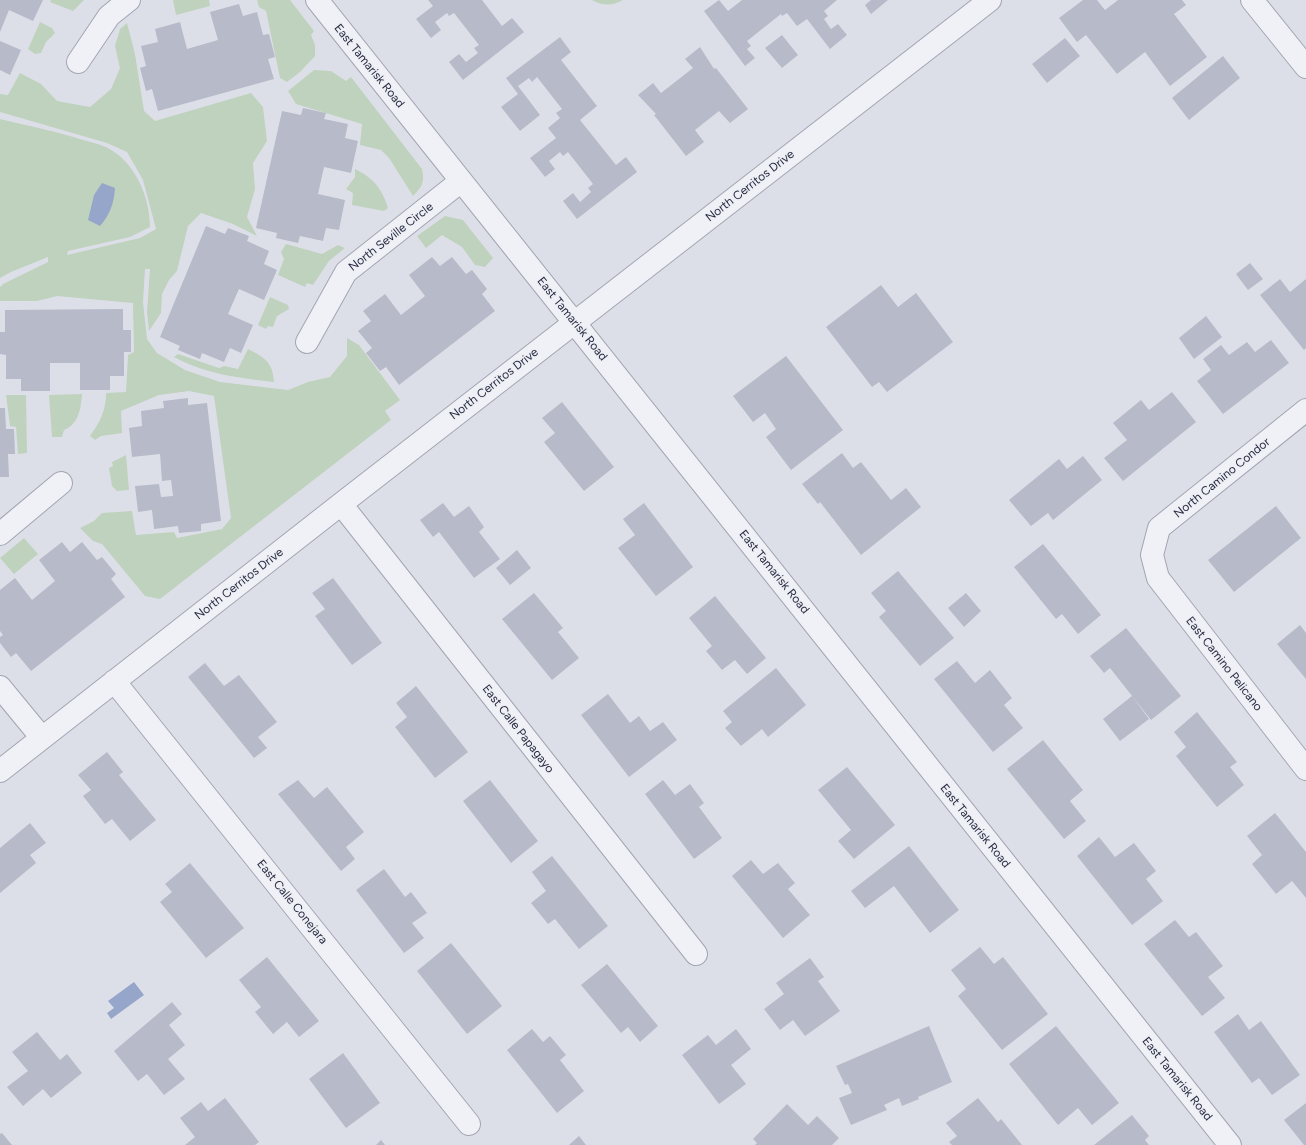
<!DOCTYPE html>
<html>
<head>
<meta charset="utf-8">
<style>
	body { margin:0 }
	canvas { display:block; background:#dddfe8 }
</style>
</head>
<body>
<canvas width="1306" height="1145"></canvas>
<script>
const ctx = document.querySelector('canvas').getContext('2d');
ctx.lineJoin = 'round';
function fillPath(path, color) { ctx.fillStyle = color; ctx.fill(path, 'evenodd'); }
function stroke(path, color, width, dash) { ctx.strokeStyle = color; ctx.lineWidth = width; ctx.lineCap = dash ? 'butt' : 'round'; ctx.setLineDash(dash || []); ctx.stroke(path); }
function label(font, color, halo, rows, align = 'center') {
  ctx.font = font + ' Figtree,sans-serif'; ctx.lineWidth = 3; ctx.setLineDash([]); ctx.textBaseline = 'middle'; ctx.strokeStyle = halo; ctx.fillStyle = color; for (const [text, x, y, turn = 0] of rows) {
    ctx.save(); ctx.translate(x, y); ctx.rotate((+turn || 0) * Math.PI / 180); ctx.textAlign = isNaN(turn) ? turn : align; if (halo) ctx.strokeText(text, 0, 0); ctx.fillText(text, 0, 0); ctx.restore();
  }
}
fillPath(new Path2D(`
	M51 0H84L73 11 50 2Z
	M173 0H209L210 6 176 15Z
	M257 0H290L314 31 311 35 315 45V56L300 72 287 82 280 78 266 11 259 7Z
	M592 0H623C612 6 603 6 592 0Z
	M40 22 52 28 55 33 46 42 41 53 35 54 28 49Z
	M127 23 135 54 144 111 155 121 251 93 263 107 267 141 253 163 255 189 247 217 257 236 233 224 201 213 188 226 177 271 169 280 162 294 161 313 149 331 147 312 150 269H145L143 302 147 339 157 353 185 370 220 382 288 390 308 382 330 377 347 356V338L359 345 400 400 385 411 391 420 160 599 145 596 102 544 93 541 80 528 94 521 102 513 132 511 136 535 174 532 177 538 222 529 231 518 214 396 189 391 159 395 121 411 122 433 101 436 95 440 90 436C100 422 106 411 106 393L126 392 128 355 134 352 133 303 57 296 37 301H0V287L3 284 48 262V257L11 272 0 278V119C28 126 56 131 83 140 91 142 99 144 106 147 135 161 150 197 150 227L130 237 68 251 67 255 140 238 156 229 143 180 127 152 107 143 0 112V94L8 95 20 73 41 84 57 101 90 107 111 89 120 68 115 46 120 29Z
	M314 70 331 71 346 81 351 77 422 169C425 182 422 187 413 196L389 158 381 150 360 145 362 124 296 104 288 91Z
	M355 169C374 178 382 189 388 208L384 211 352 205 353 193 346 189 355 177Z
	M445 216 463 220 493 258 485 267 475 265 462 247 442 235 426 248 417 236Z
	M286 244 322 254 338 245 345 248 329 261 313 285 307 283 305 287 278 275 284 259 281 252Z
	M270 297 288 305 289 309 277 316 273 327 268 326 266 329 258 325Z
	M248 349C264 357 273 362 274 382 239 378 205 374 174 357L178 354 219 368 224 366 238 369Z
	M82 394C81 408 79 424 64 430L62 437H52L49 395Z
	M6 395H26L27 453 18 454 16 427 10 426Z
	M126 455 129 490 117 491 112 486 109 468 113 466 112 462Z
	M24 538 38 554 14 574 0 558Z`), '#bfd2be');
fillPath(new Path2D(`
	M102 183 115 188C114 203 110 215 100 226L88 220 94 195Z
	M134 982 144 995 111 1019 107 1013 114 1008 108 1001Z`), '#96a6ca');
fillPath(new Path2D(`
	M0 0H43L33 21 9 10 0 32Z
	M428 0H482L502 26 512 18 524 32 463 80 449 62 459 54 466 62 478 53 474 48 479 45 454 13 449 16 447 13 435 22 441 30 431 38 416 19 433 6Z
	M719 0 728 11 742 0H837L824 11 828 16 824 19 831 29 838 24 847 35 830 49 807 19 797 26 787 13 782 16 781 14 747 41 751 46 747 49 755 58 745 66 704 11Z
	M871 0H888L871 14 865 5Z
	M1083 0H1097L1105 10 1118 0H1182L1186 5 1174 14 1207 57 1170 86 1145 52 1117 74 1086 35 1077 42 1059 18Z
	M239 4 243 16 257 12 263 35 269 34 275 57 268 59 274 79 158 111 152 89 146 91 140 68 146 66 141 46 158 42 155 29 180 22 187 49 218 40 210 12Z
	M782 35 798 55 782 68 765 48Z
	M560 37 571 52 561 60 597 106 580 120 616 165 626 157 637 172 577 219 563 201 573 193 580 202 591 192 588 188 593 184 568 152 563 156 560 152 549 161 555 169 545 177 530 158 556 138 548 128 560 118 556 113 562 109 537 77 532 82 529 78 518 86 540 115 520 131 501 107 518 94 506 78Z
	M1065 38 1080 56 1047 83 1032 64Z
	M0 41 21 50 10 75 0 70Z
	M700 47 714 69 716 68 748 109 730 123 719 111 695 130 704 142 686 156 654 115 656 114 638 95 653 83 661 93 693 68 685 59Z
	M1223 56 1240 78 1189 120 1172 98Z
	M303 108 326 113 324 119 348 124 345 138 358 141 351 173 324 167 318 194 345 200 339 230 326 228 323 241 300 236 298 243 276 238 277 233 256 228 282 111 301 115Z
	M206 226 225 234 228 228 249 236 247 241 269 251 264 264 277 270 264 300 239 289 228 314 253 325 241 353 230 348 224 362 202 353 200 359 178 350 180 346 160 337Z
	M432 257 440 266 452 257 466 274 472 270 487 289 482 294 495 311 399 385 386 367 380 371 366 353 372 348 358 331 371 321 363 311 385 294 401 315 425 296 409 275Z
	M1250 263 1263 279 1248 290 1236 274Z
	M1280 279 1290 292 1306 279V348L1304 350 1260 295Z
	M881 285 898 307 916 293 953 342 887 392 879 382 872 387 826 327Z
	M123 309V330H131V352H124V376H110V390H80V363H50V391H21V379H6V355L0 354V332H5V310Z
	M1206 316 1222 337 1194 359 1179 338Z
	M1271 340 1289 363 1223 414 1197 381 1211 370 1203 359 1221 345 1229 355 1247 342 1255 352Z
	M786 356 843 430 791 470 766 437 776 429 765 413 753 422 733 396Z
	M1172 392 1196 422 1123 481 1104 458 1127 440 1113 423 1141 400 1149 410Z
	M188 398V405L207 403 221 521 201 524V531L179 533 178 526 154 529 152 510 138 512 135 486 159 484 161 497 173 496 171 480 162 481 160 454 132 457 129 428 142 426 141 411 164 408 163 401Z
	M562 402 614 467 584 491 544 442 555 433 542 418Z
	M0 408H5L6 429H14L15 454H8L9 477H0Z
	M842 453 853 468 861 462 891 500 906 488 921 507 861 555 820 502 818 504 802 484Z
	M1083 456 1102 480 1053 520 1048 513 1031 526 1009 500 1059 459 1067 469Z
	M443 503 454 517 469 506 484 527 479 532 500 559 474 578 439 532 433 537 420 520Z
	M644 503 693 567 656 596 618 548 635 535 623 519Z
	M1276 506 1301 538 1234 592 1208 560Z
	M62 542 70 552 82 542 97 560 102 557 116 574 111 579 125 597 31 671 16 653 11 657 0 643V637L3 635 0 631V590L15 578 32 600 55 581 39 560Z
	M1043 544 1101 615 1078 634 1062 614 1056 619 1014 567Z
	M517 550 531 568 510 585 496 568Z
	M898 571 954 638 920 666 879 617 886 611 871 593Z
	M333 578 382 643 352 665 315 616 325 609 312 593Z
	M534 593 563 628 558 632 579 658 552 680 502 619Z
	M966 593 981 611 964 627 948 608Z
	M715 596 766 658 747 674 735 660 722 670 706 651 712 646 689 618Z
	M1300 625 1306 633V679L1277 644Z
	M1126 628 1181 696 1151 720 1110 668 1104 673 1090 656Z
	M957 661 975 683 990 670 1012 698 1004 705 1023 728 993 752 934 679Z
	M205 663 224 686 239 675 277 722 258 737 267 748 254 758 188 677Z
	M776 668 806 705 768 737 762 729 741 746 725 728 732 722 723 711Z
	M416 686 468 752 435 778 395 727 407 717 396 703Z
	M608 694 630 723 639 716 650 731 663 722 677 740 629 777 581 715Z
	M1132 696 1149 719 1120 741 1103 719Z
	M1197 712 1237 762 1230 767 1244 785 1217 807 1176 756 1186 747 1174 732Z
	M1043 740 1083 790 1070 801 1086 821 1064 839 1007 769Z
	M107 752 123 772 119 775 156 820 130 841 112 819 105 824 83 796 91 790 78 775Z
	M847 767 895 825 854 859 838 841 851 830 818 790Z
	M298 780 314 798 327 787 364 832 346 847 355 859 341 871 278 794Z
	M490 780 538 841 511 863 463 801Z
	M663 780 675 795 690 784 704 803 699 807 722 838 694 859 645 794Z
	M1275 813 1306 852V898L1292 881 1276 894 1252 864 1262 855 1247 836Z
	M30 823 46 843 30 855 36 863 0 893V848Z
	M1099 837 1115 857 1134 843 1156 871 1146 879 1163 901 1132 925 1077 856Z
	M909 846 959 910 930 933 894 886 865 908 851 891Z
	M552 856 608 926 579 949 555 919 548 924 531 903 546 891 532 872Z
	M751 860 763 874 778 863 795 883 788 889 810 915 783 938 732 876Z
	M190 863 244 928 206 958 160 902 172 892 165 884Z
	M384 869 405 897 411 892 427 913 412 923 424 938 404 953 356 890Z
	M1175 920 1189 937 1196 932 1223 966 1208 977 1225 998 1202 1016 1144 944Z
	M451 943 502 1006 467 1034 417 971Z
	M980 947 994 964 1003 957 1048 1014 1002 1050 958 996 966 989 951 970Z
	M267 957 319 1021 299 1037 287 1022 273 1034 255 1012 261 1007 239 980Z
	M810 958 824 977 818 981 840 1011 805 1036 793 1020 780 1030 764 1009 784 994 776 983Z
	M607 964 658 1026 640 1042 628 1027 621 1033 581 985Z
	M172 1002 182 1014 169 1025 185 1045 168 1059 185 1079 164 1095 147 1074 138 1081 114 1051Z
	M1238 1014 1249 1030 1261 1021 1300 1075 1272 1095 1259 1078 1252 1083 1214 1032Z
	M929 1026 952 1082 918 1097 919 1099 902 1106 899 1098 884 1105 887 1110 851 1125 839 1098 852 1093 848 1084 845 1085 836 1066Z
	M1056 1026 1119 1103 1092 1125 1078 1108 1058 1125 1009 1064Z
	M532 1029 543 1042 550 1036 566 1055 560 1060 584 1091 557 1113 507 1050Z
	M736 1029 751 1049 731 1065 746 1084 719 1104 682 1055 708 1035 716 1045Z
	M37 1032 60 1060 67 1054 82 1073 51 1098 43 1089 23 1106 7 1087 28 1071 12 1052Z
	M343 1053 380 1103 346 1128 309 1079Z
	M225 1098 259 1142 255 1145H185L195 1137 180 1118 201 1102 208 1111Z
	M978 1098 998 1122 1001 1119 1022 1145H952L949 1142 957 1136 946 1123Z
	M1306 1103V1145H1304L1284 1120Z
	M787 1104 808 1125 817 1116 839 1138 832 1145H755L757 1143 753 1139Z
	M1132 1115 1149 1136 1145 1140 1149 1145H1094Z
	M2 1133 12 1145H0V1134Z
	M579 1136 586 1145H569Z
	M381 1140 385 1145H376Z`), '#b7bac8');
const street = new Path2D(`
	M317 0 1230 1145
	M1252 0 1306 67
	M78 62 109 16 129 0
	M307 342 346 272 461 181
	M1306 410 1159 528 1152 555 1158 578 1306 769
	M341 504 696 954
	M0 534 61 483
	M114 681 469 1124
	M0 687 42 738
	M0 771 341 504 990 0`);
stroke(street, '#a2a5b2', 24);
stroke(street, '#f0f1f6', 22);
label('12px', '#262a3f', '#edeff5', [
	["East Tamarisk Road",369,66,51],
	["North Cerritos Drive",750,186,-38],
	["North Seville Circle",391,237,-38],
	["East Tamarisk Road",572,319,51],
	["North Cerritos Drive",494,384,-38],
	["North Camino Condor",1222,478,-39],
	["East Tamarisk Road",774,572,51],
	["North Cerritos Drive",239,584,-38],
	["East Camino Pelicano",1224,664,52],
	["East Calle Papagayo",518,729,52],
	["East Tamarisk Road",975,826,51],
	["East Calle Conejara",292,902,51],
	["East Tamarisk Road",1177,1079,51]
]);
</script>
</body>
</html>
